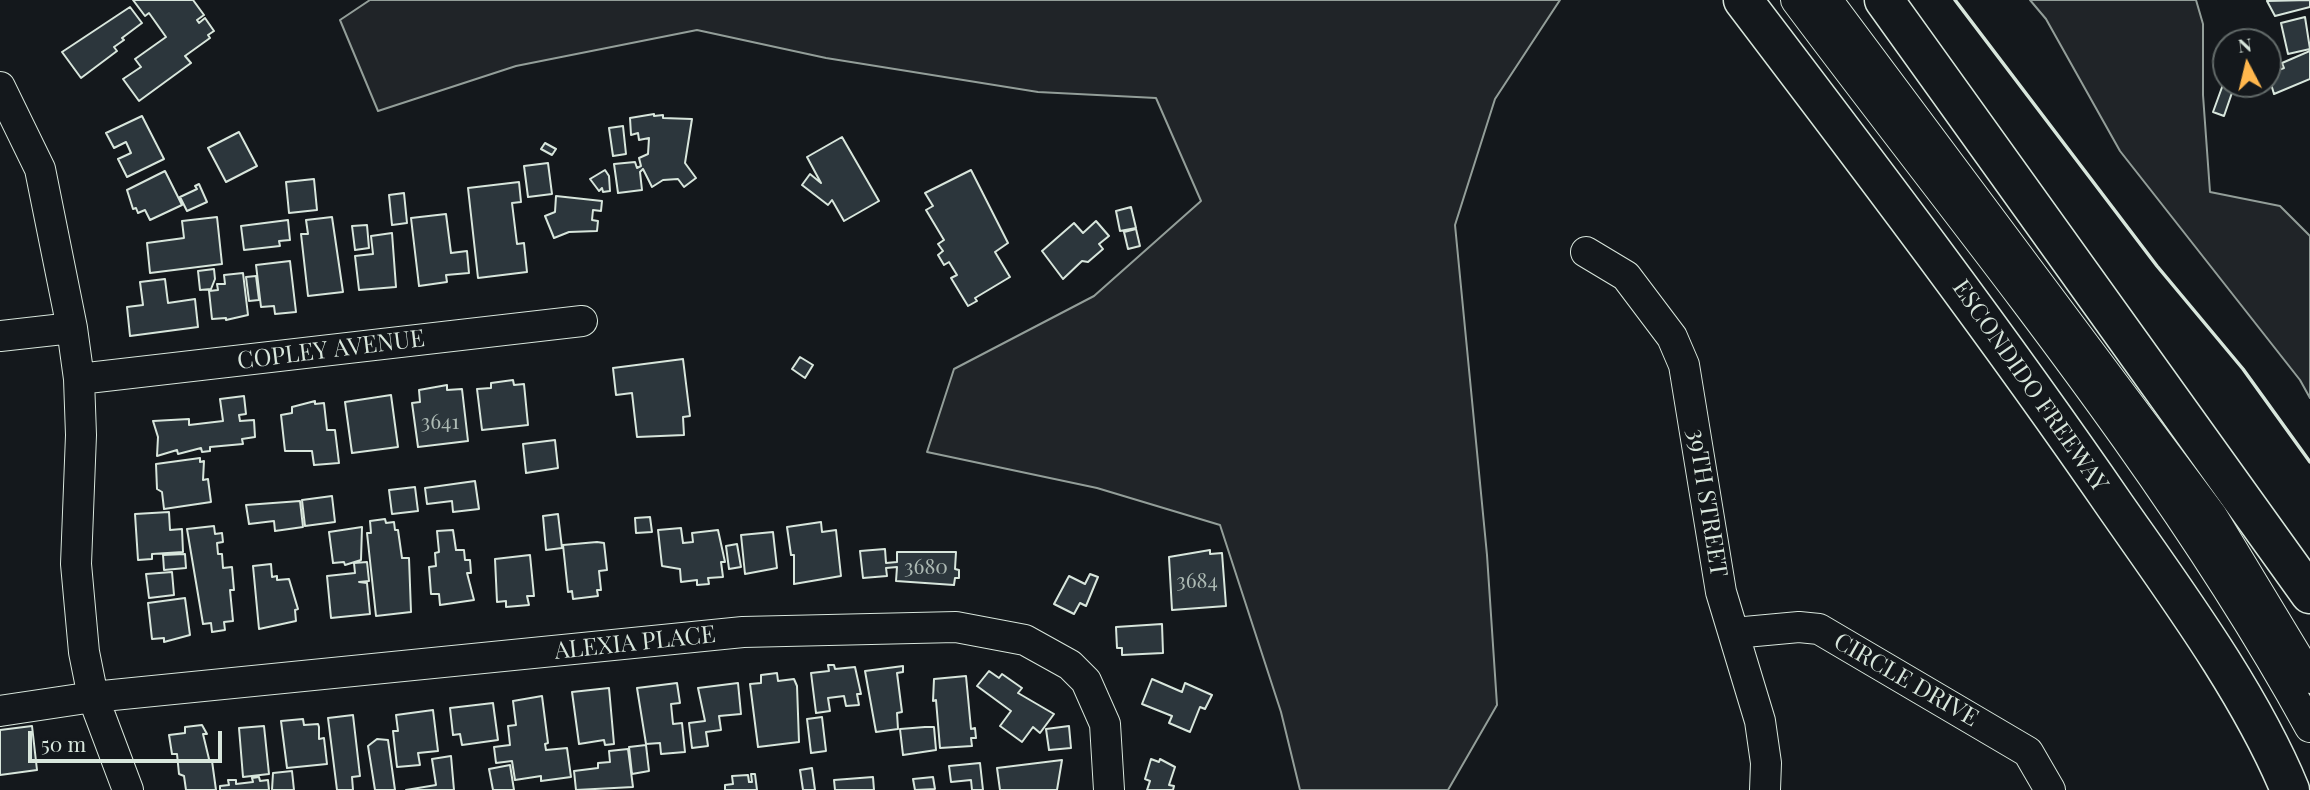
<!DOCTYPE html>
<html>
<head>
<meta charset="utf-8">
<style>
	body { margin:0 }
	#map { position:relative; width:2310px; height:790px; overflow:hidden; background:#14181c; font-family:"Playfair Display",serif }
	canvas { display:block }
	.north { position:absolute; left:2212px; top:28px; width:70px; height:70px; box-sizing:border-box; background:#14181c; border:2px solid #626a69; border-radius:50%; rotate:353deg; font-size:19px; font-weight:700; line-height:28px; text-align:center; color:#d8e6dc }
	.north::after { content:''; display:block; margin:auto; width:24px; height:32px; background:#ffb74d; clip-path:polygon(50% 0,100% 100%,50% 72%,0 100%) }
	.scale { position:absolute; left:28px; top:731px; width:194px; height:32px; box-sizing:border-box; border:4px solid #d8e6dc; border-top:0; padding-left:9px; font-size:21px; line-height:24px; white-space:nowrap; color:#d8e6dc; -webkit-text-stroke:5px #14181c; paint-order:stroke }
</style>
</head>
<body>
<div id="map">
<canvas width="2310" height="790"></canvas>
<div class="north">N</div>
<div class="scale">50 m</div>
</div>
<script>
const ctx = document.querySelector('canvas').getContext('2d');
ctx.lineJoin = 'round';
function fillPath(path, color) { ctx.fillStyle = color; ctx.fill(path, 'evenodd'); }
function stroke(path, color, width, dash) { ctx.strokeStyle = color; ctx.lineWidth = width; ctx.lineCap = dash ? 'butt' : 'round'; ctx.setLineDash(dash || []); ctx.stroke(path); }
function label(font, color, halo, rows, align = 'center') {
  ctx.font = font + ' "Playfair Display",serif'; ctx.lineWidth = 5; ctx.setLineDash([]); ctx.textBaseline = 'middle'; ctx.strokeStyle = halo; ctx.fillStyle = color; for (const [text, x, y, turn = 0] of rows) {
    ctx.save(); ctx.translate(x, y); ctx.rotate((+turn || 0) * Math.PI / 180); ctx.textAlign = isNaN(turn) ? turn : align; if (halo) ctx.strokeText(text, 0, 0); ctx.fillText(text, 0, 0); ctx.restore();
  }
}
const green = new Path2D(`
	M370 0H1560L1495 99 1455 225 1487 555 1497 705 1448 790H1300L1281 712 1220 525 1097 488 927 452 954 369 1094 296 1201 201 1156 98 1038 92 826 58 697 30 516 66 378 111 340 20Z
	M2030 0H2196L2203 24V95L2210 192 2280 206 2310 236V398L2300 380 2120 151 2046 19Z`);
fillPath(green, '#202428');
stroke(green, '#939e99', 2);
const building = new Path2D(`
	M133 0H193L204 15 197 20 199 23 205 18 214 31 208 35 210 38 185 56 191 63 139 101 123 79 141 67 135 59 166 37 149 13 145 16Z
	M2310 0V7L2275 16 2267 1Z
	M130 7 142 23 122 38 124 40 114 47 117 51 81 78 62 52Z
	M2305 17 2310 49 2288 54 2281 23Z
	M2310 51V79L2274 94 2268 74 2284 68 2282 63Z
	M2225 79 2226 84H2235L2224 116 2213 112Z
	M654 114V116L663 115V118L692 119 685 163 696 178 684 187 678 179 663 180 652 187 643 169 640 172 642 190 618 193 614 164 635 162 637 168 641 166 639 158 648 154 649 138 639 140 638 133 631 135 630 118Z
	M142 116 164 159 127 177 118 159 131 153 126 142 114 148 106 133Z
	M623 126 626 154 613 156 609 128Z
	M239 132 257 166 226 182 208 148Z
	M842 137 879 201 844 221 832 200 828 205 802 185 810 174 821 183 807 157Z
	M545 143 556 149 552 155 541 149Z
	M548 163 552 194 528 197 524 166Z
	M605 170 609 176 610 191 603 192 602 188 599 191 590 179Z
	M971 170 1008 243 995 252 1010 277 975 298 977 301 968 306 951 278 957 275 949 262 944 265 938 255 943 251 938 244 944 240 926 210 933 206 925 193Z
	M165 171 182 205 150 220 145 210 138 213 136 208 133 209 127 190Z
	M314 179 317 210 289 213 286 182Z
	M519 182 521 202 512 203 517 244 524 243 527 272 478 278 468 188Z
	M199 184 207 202 187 211 180 197 197 189 195 186Z
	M404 193 407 223 392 225 389 195Z
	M556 196 602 201 601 211 593 210 592 220 598 221 597 231 569 232 554 238 545 216 555 212Z
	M1131 207 1136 228 1120 231 1116 211Z
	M446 214 451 253 467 251 469 273 446 275 447 282 419 286 411 218Z
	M217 217 222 264 150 273 147 243 184 238 182 221Z
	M332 217 343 292 308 296 301 234H308L306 220Z
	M288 220 290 240 279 241 280 246 244 250 241 226Z
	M1096 221 1109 236 1099 244 1103 249 1088 262 1082 261 1063 279 1042 251 1074 223 1083 233Z
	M367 225 369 248 355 250 352 226Z
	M1136 229 1140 246 1128 249 1124 232Z
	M392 233 396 287 359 290 355 256 373 254 371 236Z
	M290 261 296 312 275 314 274 306 261 307 256 265Z
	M214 269 215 279 211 289 200 290 198 271Z
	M243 273 248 315 226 320V318L212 319 209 291 218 290 217 284H225L224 275Z
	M256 276 259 300 249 301 246 277Z
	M165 279 168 303 195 299 198 327 130 336 127 307 143 305 140 282Z
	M800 357 813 365 805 378 792 369Z
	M683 359 690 416 683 417 684 435 637 437 632 393 616 395 613 368Z
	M513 380 514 385 524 384 528 425 482 430 477 389 491 388V383Z
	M447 385V390L462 389 468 441 418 447 412 403 420 402 419 390Z
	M391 395 398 447 352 453 345 402Z
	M244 396 246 414 239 415 240 421 254 420 255 437 242 439 243 444 210 447V451L202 452 201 448 178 454 177 450 157 456 158 437 153 421 189 419V425L223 421 220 399Z
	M315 401V404L324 403 327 430H335L339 463 314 465 312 451H285L281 415 292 413V407Z
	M555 440 558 468 526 473 523 444Z
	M200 458V462L204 461 203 480 208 479 211 502 164 509 162 492 157 489 156 464Z
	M475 481 479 509 453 512 452 501 427 504 425 488Z
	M415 487 418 511 392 514 389 490Z
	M332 496 335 522 305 526 302 500Z
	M300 501 303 527 275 531 274 521 249 524 246 505Z
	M169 512 170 530 182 529 183 552 152 554V559L138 560 135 514Z
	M558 514 562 548 546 550 543 516Z
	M650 517 652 532 636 533 635 518Z
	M385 519 386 523 394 522 395 530H398L402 558H409L411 612 376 616 367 533H371L370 521Z
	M821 522 822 532 836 530 841 576 794 584V555H791L787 527Z
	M214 526 215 534 222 533 223 542 217 543 218 554H222L223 568 232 567 234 590H230L233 621 224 622 225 630 212 632 211 623 203 624 187 529Z
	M362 527 361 560 345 565 344 562 333 563 329 532Z
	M681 528 683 543 693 542 692 533 718 530 725 562H721L723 577 708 578 709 584 697 585V580L681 582 680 569 662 566 658 530Z
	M453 530 456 550H464L465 560H470L471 573H467L474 600 440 605 439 594H431L429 567 436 566 435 553 439 552 437 531Z
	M773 532 777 568 745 574 741 535Z
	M597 542 604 543 607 570 599 571 601 590H597L598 596 573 599 572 591 568 592 563 545Z
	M737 544 741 567 729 569 726 546Z
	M885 549 886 563 897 562V552H956L955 569 959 570V578H955L954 585 896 581 897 567 886 568 887 576 863 578 860 551Z
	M1210 550V554L1222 553 1226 606 1172 610 1169 557Z
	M185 554 186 568 164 570 163 555Z
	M530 555 534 596H527L529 605 506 607V601L497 602 495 559Z
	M367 562 369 581 359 582 367 583 370 614 331 618 327 576 355 573 354 563Z
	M271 564 272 577 277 576V580L289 579 298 609 295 610 296 621 259 629 253 566Z
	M172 572 174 595 149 598 146 574Z
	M1090 574 1098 577 1086 606 1080 603 1074 614 1054 604 1069 576 1085 584Z
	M185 598 190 635 164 642V638L152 639 148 603Z
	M1162 624 1163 653 1122 655V648H1117L1116 627Z
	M828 665H834L835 669 855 667 861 694H857L859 705 846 706 844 696 828 698 830 711 816 713 811 673 829 671Z
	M903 666V672L897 673 902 712 897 713 898 729 876 732 865 671Z
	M989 671 999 678 1002 674 1022 688 1018 693 1054 714 1040 733 1033 727 1022 742 1000 726 1011 711 977 686Z
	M777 673 778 681 794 679 797 686 799 742 758 747 750 684 761 683V675Z
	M966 676 971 729 975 728 976 738H971L972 746 940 748 936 700 933 701 934 679Z
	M1152 679 1182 692 1185 683 1212 695 1205 709 1200 707 1190 732 1169 723 1172 716 1142 704Z
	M677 683 680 703 671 704 673 724 682 723 685 752 661 754 660 743 646 744 637 688Z
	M738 683 741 714 719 716 721 730 706 732 708 746 692 748 689 723 705 721 698 688Z
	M609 688 614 744 605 745 604 740 579 744 572 692Z
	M542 696 548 743 545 744 546 750 567 748 571 777 541 781V776L515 780 512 761 496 763 494 747 510 745 508 726 516 725 513 701Z
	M493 703 498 740 462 745 460 734 453 735 450 708Z
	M433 710 438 751 418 753 420 765 397 767 393 731H398L396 715Z
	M353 715 360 776 352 777 353 790H337L328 718Z
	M822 717 826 751 811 753 807 719Z
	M303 719 304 725 318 724 319 727V739L324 738 327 764 287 768 281 721Z
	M202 725 207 734H203L209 759 206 762 212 761 216 790H186L184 776 179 774 177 754H172L169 735 185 733V727Z
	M32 726 37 770 0 775V730Z
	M264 726 269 774 243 777 239 728Z
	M1069 726 1071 748 1049 750 1046 729Z
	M925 727H934L936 750 903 755 900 729Z
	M377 739 388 740 395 790H375L368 746Z
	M646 745 649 771 632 774 629 747Z
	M628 749 633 787 576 790 574 771 598 768V763L610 762 609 751Z
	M451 756 454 790H406L436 785 432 759Z
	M1151 759 1159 762 1160 759 1175 767 1169 785 1174 786 1173 790H1147L1150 781 1145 779Z
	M1062 760 1057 790H1000L997 768Z
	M980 763 983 790H972L971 780 951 782 949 766Z
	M510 765 514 790H493L489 769Z
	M812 768 815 790H803L800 770Z
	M292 771 294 790H272L273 773Z
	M751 774H755L757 790H725V785L733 784 732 776 748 775 749 782H752Z
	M259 777 260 781 268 780 269 790H220V786L229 785 228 780H236V784L253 782 252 778Z
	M873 777 874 790H835L834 780Z
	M933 777 935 789 915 790 913 779Z`);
fillPath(building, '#2c363c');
stroke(building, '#d8e6dc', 2);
const minor = new Path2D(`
	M1796 0C1973 237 2167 467 2310 727
	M1827 0 2212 516 2310 678
	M0 87 40 169 72 328 79 379 81 435 76 564 84 652 93 697 128 790
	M1586 252 1626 276 1672 337 1684 365 1721 592 1760 721 1766 763 1765 790
	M0 336 72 328
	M79 379 582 321
	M1734 633 1799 627 1819 629 2028 752 2050 790
	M0 711 93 697 743 632 956 627 1025 640 1070 665 1086 681 1105 724 1109 790`);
const highway = new Path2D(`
	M1743 0C1870 167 1997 334 2116 507 2176 593 2250 693 2290 790
	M1884 0 2310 594`);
stroke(minor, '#d8e6dc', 32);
stroke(highway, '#d8e6dc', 41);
stroke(minor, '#14181c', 30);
stroke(highway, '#14181c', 38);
stroke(new Path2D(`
	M1955 0 2157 266 2243 369 2310 462`), '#d8e6dc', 3.5);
label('21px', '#adbab4', null, [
	["3641",440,422],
	["3680",926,567],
	["3684",1197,581]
]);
label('24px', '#d8e6dc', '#14181c', [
	["COPLEY AVENUE",331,350,-7],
	["ESCONDIDO FREEWAY",2030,386,55],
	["39TH STREET",1707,503,81],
	["ALEXIA PLACE",635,643,-6],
	["CIRCLE DRIVE",1906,680,30]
]);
</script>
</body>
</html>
